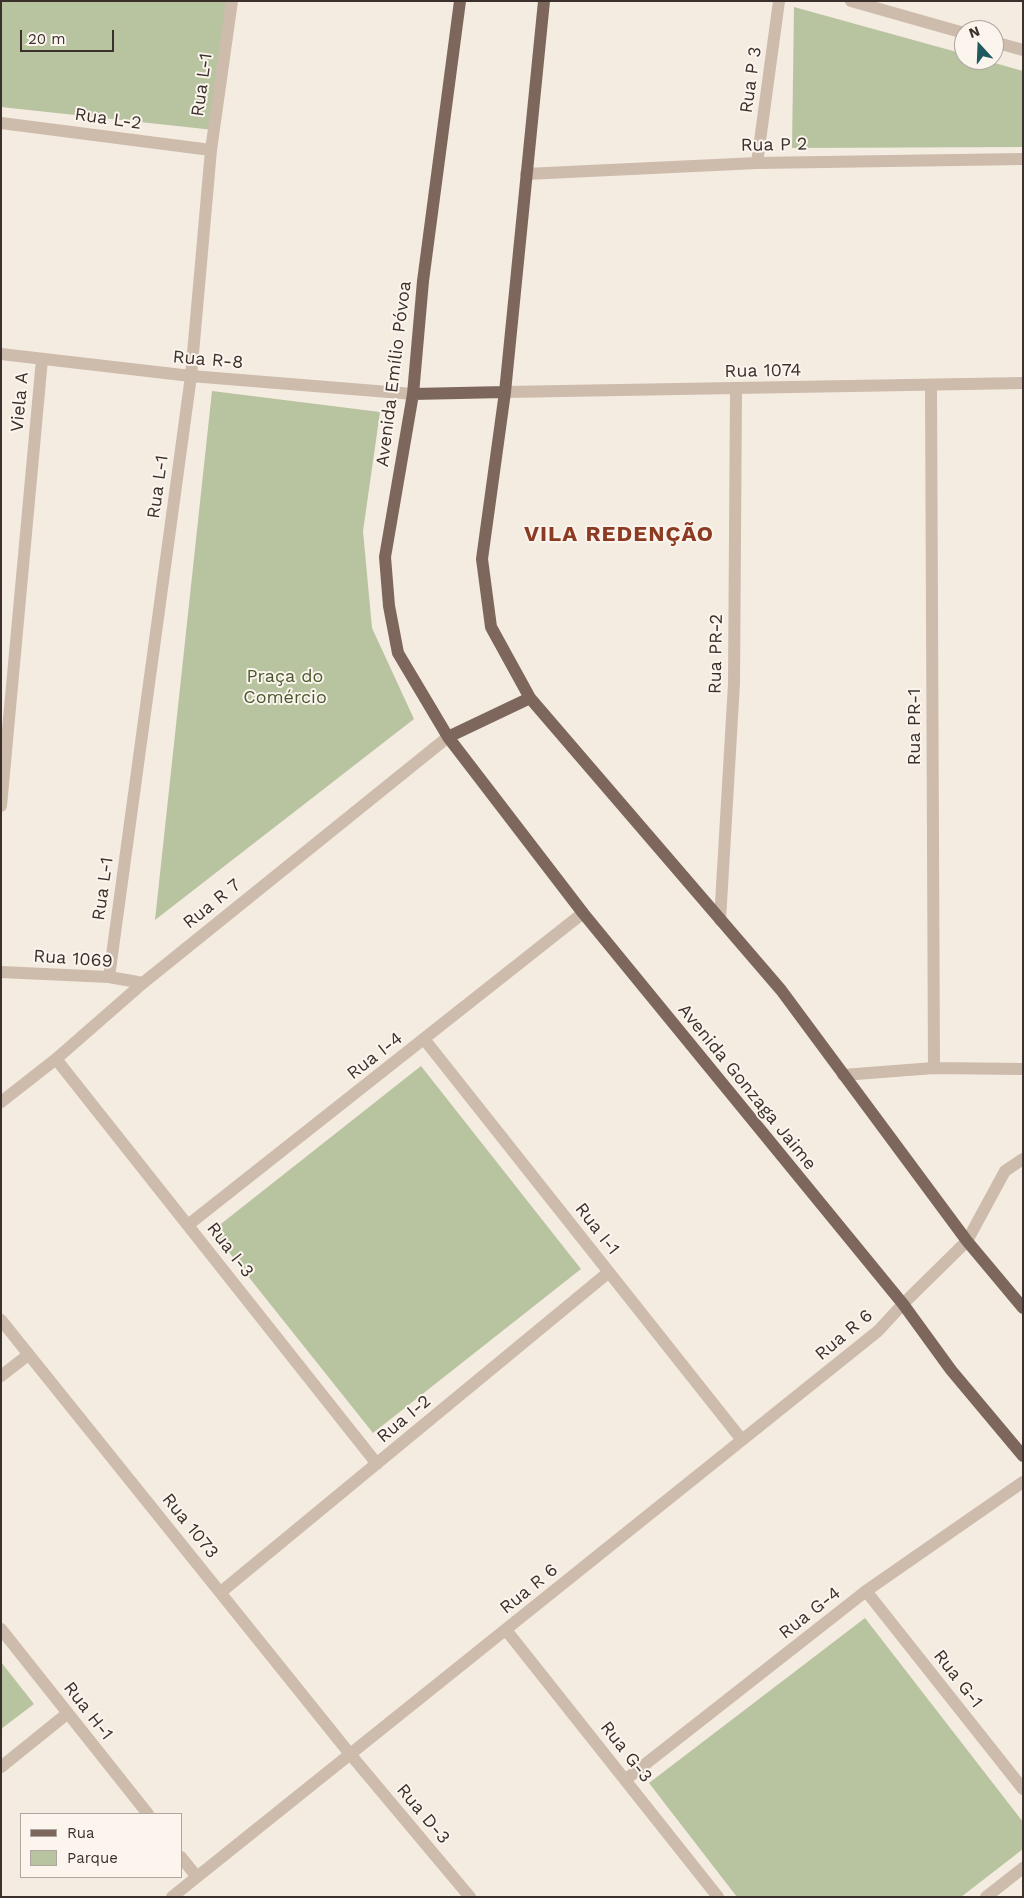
<!DOCTYPE html>
<html>
<head>
<meta charset="utf-8">
<style>
	body { margin:0 }
	#map { position:relative; width:1024px; height:1898px; overflow:hidden; background:#f4ebe1; font-family:"Work Sans",sans-serif }
	canvas { display:block }
	.frame { position:absolute; inset:0; border:2px solid #3b302b; pointer-events:none }
	.legend { position:absolute; left:20px; top:1813px; width:162px; height:65px; box-sizing:border-box; background:#fbf5ee; border:1px solid #aea6a0; margin:0; padding:6px 9px; list-style:none; font-size:15px; color:#3b302b }
	.legend li { display:flex; align-items:center; gap:10px; height:25px }
	.legend b { width:25px; border:1px solid #aea6a0 }
	.north { position:absolute; left:954px; top:20px; width:50px; height:50px; box-sizing:border-box; background:#fbf5ee; border:1px solid #aea6a0; border-radius:50%; rotate:340deg; font-size:14px; font-weight:700; line-height:20px; text-align:center; color:#3b302b }
	.north::after { content:''; display:block; margin:auto; width:18px; height:22px; background:#1f5a5e; clip-path:polygon(50% 0,100% 100%,50% 72%,0 100%) }
	.scale { position:absolute; left:20px; top:30px; width:94px; height:22px; box-sizing:border-box; border:2px solid #3b302b; border-top:0; padding-left:6px; font-size:15px; line-height:18px; white-space:nowrap; color:#3b302b; -webkit-text-stroke:4px #fbf5ee; paint-order:stroke }
</style>
</head>
<body>
<div id="map">
<canvas width="1024" height="1898"></canvas>
<div class="frame"></div>
<ul class="legend">
<li><b style="height:6px;background:#7d675c"></b>Rua</li>
<li><b style="height:14px;background:#b8c4a0"></b>Parque</li>
</ul>
<div class="north">N</div>
<div class="scale">20 m</div>
</div>
<script>
const ctx = document.querySelector('canvas').getContext('2d');
ctx.lineJoin = 'round';
function fillPath(path, color) { ctx.fillStyle = color; ctx.fill(path, 'evenodd'); }
function stroke(path, color, width, dash) { ctx.strokeStyle = color; ctx.lineWidth = width; ctx.lineCap = dash ? 'butt' : 'round'; ctx.setLineDash(dash || []); ctx.stroke(path); }
function label(font, color, halo, rows, align = 'center') {
  ctx.font = font + ' "Work Sans",sans-serif'; ctx.lineWidth = 4; ctx.setLineDash([]); ctx.textBaseline = 'middle'; ctx.strokeStyle = halo; ctx.fillStyle = color; for (const [text, x, y, turn = 0] of rows) {
    ctx.save(); ctx.translate(x, y); ctx.rotate((+turn || 0) * Math.PI / 180); ctx.textAlign = isNaN(turn) ? turn : align; if (halo) ctx.strokeText(text, 0, 0); ctx.fillText(text, 0, 0); ctx.restore();
  }
}
fillPath(new Path2D(`
	M1 1H228L214 130 1 107Z
	M794 7 964 54V60H984L1023 71V147L792 148Z
	M212 391 380 412 363 531 372 628 414 719 155 920Z
	M421 1066 581 1269 373 1433 212 1231Z
	M865 1618 1023 1822V1849L961 1897H737L649 1783Z
	M1 1662 34 1704 1 1729Z`), '#b8c4a0');
stroke(new Path2D(`
	M851 1 964 33
	M994 42 1023 50
	M1 123 211 150
	M757 163 779 1
	M526 174 757 163 1023 159
	M1 354 191 376 413 394
	M931 385 934 1068
	M505 392 1023 383
	M1 806 42 359
	M720 920 734 684 736 389
	M1 972 109 977 143 983
	M109 977 191 376 211 150 232 1
	M424 1039 742 1440
	M56 1059 377 1464
	M843 1075 934 1068 1023 1069
	M1 1102 56 1059 143 983 448 737
	M188 1225 583 913
	M1 1320 350 1754 470 1897
	M1 1376 28 1355
	M866 1591 1023 1789
	M221 1592 609 1272
	M1 1629 148 1814
	M506 1630 718 1897
	M1 1767 68 1713
	M625 1780 866 1591 1023 1482
	M181 1857 197 1877
	M172 1897 878 1331 903 1304 967 1241 1005 1171 1023 1159
	M986 1897 1023 1868`), '#cdbbac', 12);
stroke(new Path2D(`
	M460 1 423 281 413 394 385 557 389 606 398 653 448 737 583 913 903 1304 951 1370 1023 1456
	M544 1 505 392 482 559 491 627 530 698 781 990 967 1241 1023 1308
	M413 394 505 392
	M448 737 530 698`), '#7d675c', 12);
label('18px', '#3b302b', '#fbf5ee', [
	["Rua P 3",751,80,-82],
	["Rua L-1",202,85,-82],
	["Rua L-2",108,119,8],
	["Rua P 2",774,145,-1],
	["Rua R-8",208,360,5],
	["Rua 1074",763,371,-1],
	["Avenida Emílio Póvoa",394,374,-83],
	["Viela A",20,402,-85],
	["Rua L-1",158,487,-82],
	["Rua PR-2",716,654,-89],
	["Rua PR-1",915,727,-90],
	["Rua L-1",103,889,-82],
	["Rua R 7",212,904,-39],
	["Rua 1069",73,959,4],
	["Rua I-4",375,1056,-38],
	["Avenida Gonzaga Jaime",747,1087,51],
	["Rua I-1",597,1229,52],
	["Rua I-3",230,1250,52],
	["Rua R 6",844,1335,-40],
	["Rua I-2",404,1419,-40],
	["Rua 1073",190,1526,51],
	["Rua R 6",529,1589,-39],
	["Rua G-4",810,1613,-38],
	["Rua G-1",958,1679,52],
	["Rua H-1",88,1711,52],
	["Rua G-3",626,1752,52],
	["Rua D-3",423,1814,50]
]);
label('18px', '#4a5a2e', '#fbf5ee', [
	["Praça do",285,677],
	["Comércio",285,698]
]);
ctx.letterSpacing = '1px';
label('bold 22px', '#8c3b22', '#fbf5ee', [
	["VILA REDENÇÃO",619,535]
]);
ctx.letterSpacing = '0px';
</script>
</body>
</html>
